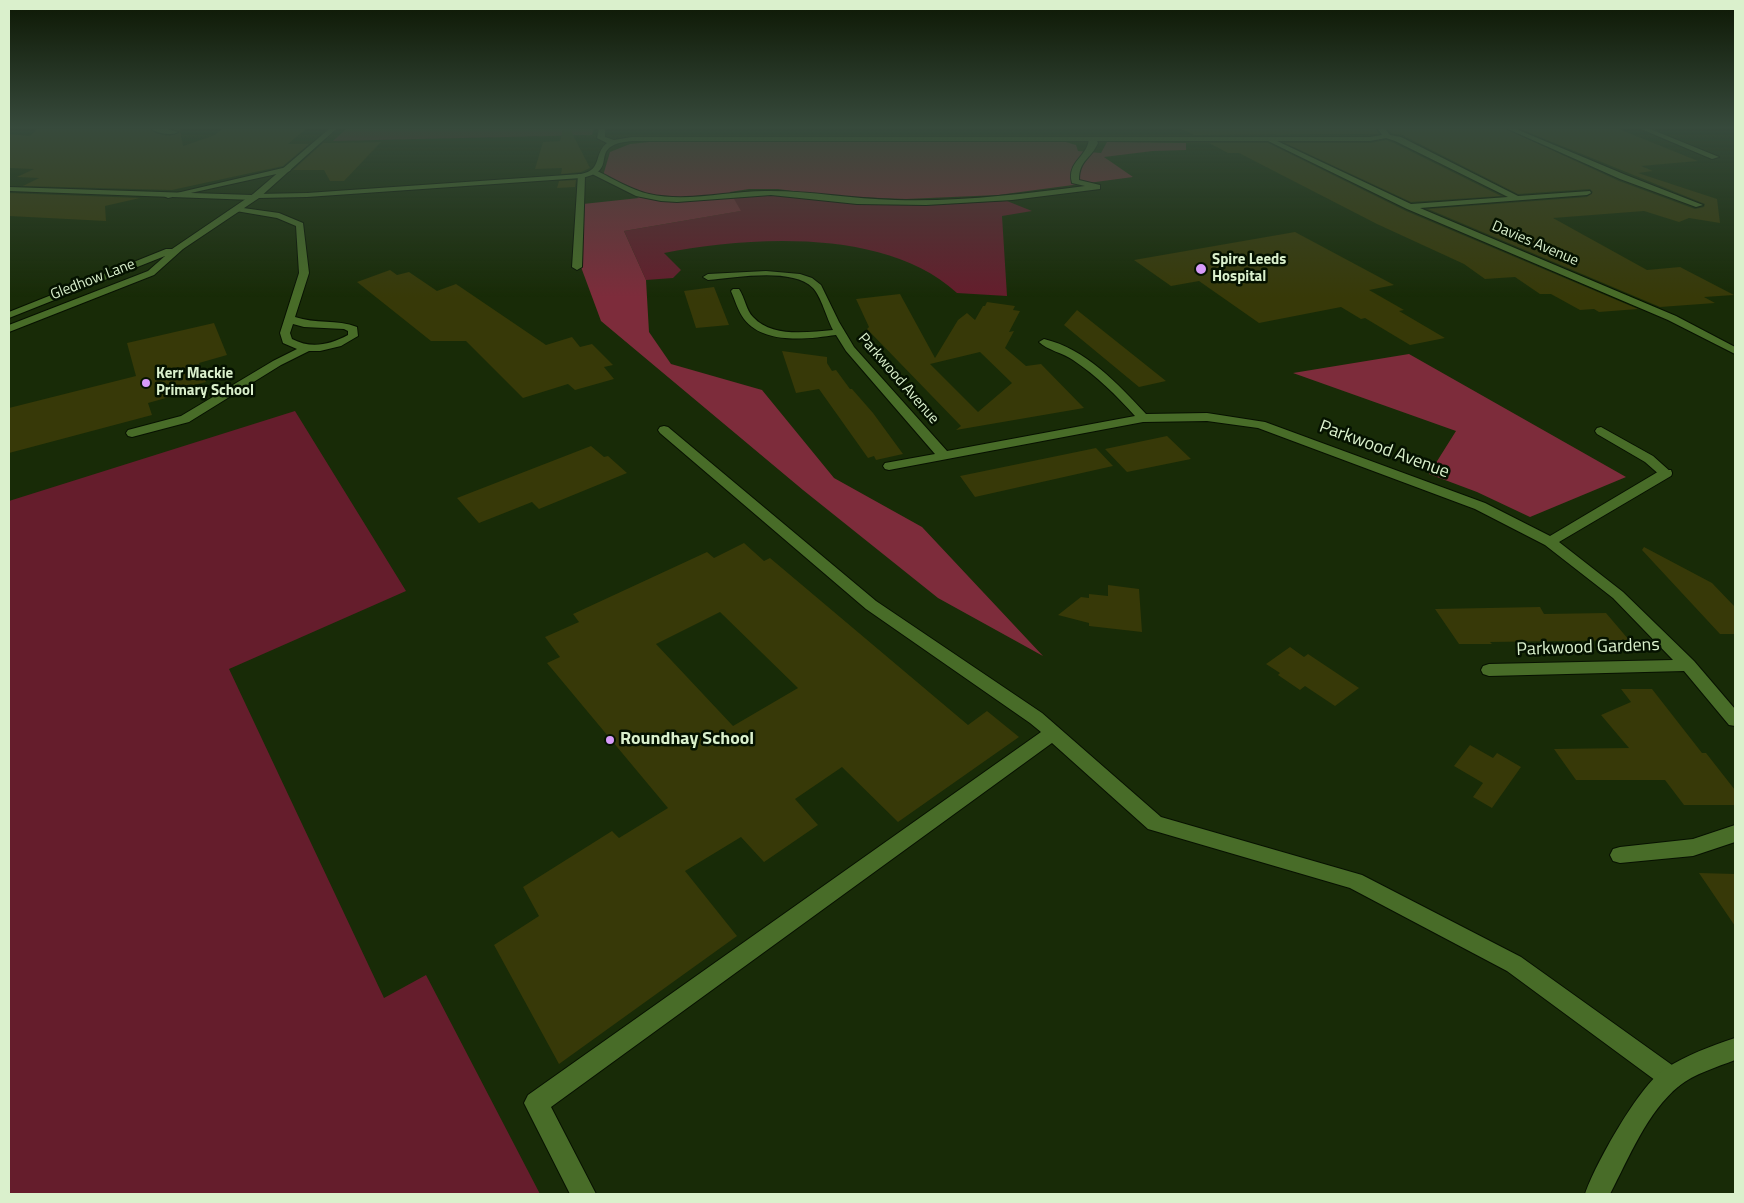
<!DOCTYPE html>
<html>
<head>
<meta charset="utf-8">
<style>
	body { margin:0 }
	#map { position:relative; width:1744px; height:1203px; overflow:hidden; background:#182b07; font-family:"Titillium Web",sans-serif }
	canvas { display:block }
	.frame { position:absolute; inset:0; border:10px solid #daf0cc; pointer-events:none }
</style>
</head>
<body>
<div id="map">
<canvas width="1744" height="1203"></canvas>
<div class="frame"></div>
</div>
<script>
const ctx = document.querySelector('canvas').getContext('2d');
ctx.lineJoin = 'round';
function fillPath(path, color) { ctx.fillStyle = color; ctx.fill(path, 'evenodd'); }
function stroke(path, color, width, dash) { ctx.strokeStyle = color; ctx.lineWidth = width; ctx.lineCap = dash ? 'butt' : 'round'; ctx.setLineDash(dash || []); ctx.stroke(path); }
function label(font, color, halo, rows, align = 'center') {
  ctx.font = font + ' "Titillium Web",sans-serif'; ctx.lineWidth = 5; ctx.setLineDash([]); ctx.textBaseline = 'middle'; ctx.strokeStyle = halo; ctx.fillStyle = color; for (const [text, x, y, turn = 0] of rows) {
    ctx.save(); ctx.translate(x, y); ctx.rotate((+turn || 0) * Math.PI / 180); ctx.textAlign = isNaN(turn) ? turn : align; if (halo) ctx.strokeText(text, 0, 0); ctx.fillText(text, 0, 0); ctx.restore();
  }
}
fillPath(new Path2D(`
	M346 129H594L592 135 333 141Z
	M770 195 868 205 947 204 1007 201 1032 211 1002 216 1007 296 957 293C887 228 751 236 664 253L681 270 673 278 646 280 624 231 740 211 732 197Z
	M295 411 406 591 229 669 384 998 426 975 540 1194H9V501Z`), '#651d2c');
fillPath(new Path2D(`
	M649 142H1066L1076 145 1078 151 1101 153 1107 142 1186 143V150L1153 151 1104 157 1133 177 998 195 906 199 830 196 778 189H749L730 192 741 211 624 231 646 280 649 332 671 364 762 390 834 478 922 527 1043 656 938 598 803 490 601 321 581 267 583 204 639 198 602 179 610 152 630 144Z
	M1409 354 1626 477 1530 517 1477 492 1429 474 1456 431 1293 373Z`), '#7d2c3b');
fillPath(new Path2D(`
	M37 129H150L156 133 168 136 180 133 173 129H180L183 146 215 135 222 129H306L288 144H309L283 166 172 190 23 186 39 178 17 177 34 169 9 168V134L30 136Z
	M563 129H570L590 168 581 172 561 174 562 168 535 169 543 142 560 141Z
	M1182 129H1376L1379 134 1194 135Z
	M1387 129H1506L1619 181 1695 209 1704 207 1705 204 1520 129H1619L1698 161 1641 166 1653 171 1638 173 1717 199 1720 223 1689 218 1679 222 1644 211 1553 218 1647 270 1680 267 1734 295 1704 297 1715 303 1660 307 1428 209 1587 197 1593 192 1590 189 1518 194 1402 135 1391 133Z
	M1386 140 1394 143 1501 196 1411 202 1285 143H1370Z
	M381 142 344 181H330L324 170H293L323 143Z
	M1209 143H1268L1406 211 1638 309 1599 312 1594 309 1580 310 1551 294H1540L1515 277 1485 279 1464 264 1377 224 1239 153H1228Z
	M576 180 575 187 557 188 559 181Z
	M9 193 140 198 105 206 106 221 9 216Z
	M1295 232 1394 285 1369 290 1404 310 1399 311 1445 338 1410 345 1365 318 1361 319 1341 307 1259 323 1199 281 1171 286 1134 260Z
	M390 270 397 275 409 272 437 291 456 284 546 345 572 337 580 347 592 344 613 365 604 367 614 379 575 390 568 384 523 398 466 341H431L357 282Z
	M714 287 729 325 696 328 684 291Z
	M900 294 935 358 958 320 967 313 975 320 983 306H985L987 302 1015 306 1013 310 1020 311 1009 332 1014 331 1005 348 1026 366 1041 364 1084 408 956 430 961 426 867 329 869 327 856 299ZM980 352 1012 383 978 412 930 364Z
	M1077 310 1166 381 1139 387 1064 325Z
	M214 323 227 355 199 363 206 382 190 386 191 391 148 403 152 415 9 453V408L136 376 127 343Z
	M782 351 827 357V363L832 371 836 370 850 389H852L873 413 903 454 876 460 874 456 868 458 819 389 796 393Z
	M1167 436 1191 459 1127 472 1105 449Z
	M591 446 604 457 608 456 627 473 539 509 532 502 479 523 457 498Z
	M1096 448 1113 466 975 497 960 476Z
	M744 543 764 561 770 558 968 725 987 711 1019 737 898 822 842 767 795 799 818 825 764 862 741 837 685 871 737 936 559 1064 494 945 539 916 523 887 612 831 619 838 668 808 547 663 560 657 545 637 579 622 573 614 707 552 714 558ZM720 612 798 688 733 726 656 644Z
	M1644 547 1712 583 1735 607V634H1720L1642 550Z
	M1108 585 1139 589 1142 632 1089 626V623L1058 615 1081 597 1089 598V594L1108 596Z
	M1540 607 1544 614 1606 613 1629 640 1490 642 1492 644H1459L1435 609Z
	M1290 647 1304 657 1308 654 1359 688 1335 706 1305 686 1300 690 1278 675 1280 673 1266 664Z
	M1621 689H1652L1702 753H1706L1735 790V805H1684L1665 780H1576L1554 749 1629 748 1601 715 1631 702Z
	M1470 745 1493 758 1497 753 1521 767 1492 808 1473 797 1483 783 1454 766Z
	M1699 873 1735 874V926Z`), '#373908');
const lane = new Path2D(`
	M1089 137H1095L1098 143C1091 159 1079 160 1079 180L1100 185V189L1012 200 926 205 857 204 771 195 677 202 661 201 636 196 590 173 597 171C614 179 631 190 649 194 689 203 730 190 770 191 812 191 853 199 895 200 959 202 1022 194 1085 186L1072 183C1066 161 1089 157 1089 137Z
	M287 167 291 169 290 171 168 198 164 196Z
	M578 174 585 176 582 267 577 270 572 267Z
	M236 207 279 213 303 223 309 273 295 317C315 324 337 319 357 327L358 336 341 346 320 351H309L281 365 189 422 132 437 128 436 126 433 128 430 181 416 273 361 297 349 283 343 280 333 299 273 296 226 277 218 236 211ZM293 324 304 327 344 329 348 331V335C329 345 311 349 292 339L290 333Z
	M664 426 668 427 876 601 1042 713 1161 817 1362 875 1521 957 1679 1070 1683 1078 1679 1086 1671 1090 1663 1086 1507 971 1350 888 1148 829 1052 743 551 1107 596 1194H570L528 1111 524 1103 528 1095 1041 732 1030 723 866 609 660 433 658 430 660 427Z
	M1601 427 1653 456 1672 473 1671 476H1661L1645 462 1597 434 1595 431 1597 428Z
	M1735 825V842L1693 856 1620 863 1613 861 1610 855 1613 849 1620 847 1693 839Z`);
const street = new Path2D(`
	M152 129H167L178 132C172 136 156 133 152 129Z
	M599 129H605V137L614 140 632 137H1370L1382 135 1378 129H1385L1390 135 1401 137 1518 196 1590 191 1591 193 1587 195 1420 208 1676 316 1735 347V354L1668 320 1407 209 1268 141H632C625 142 618 142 612 146 596 155 615 172 581 178L307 197 258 198 254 200 9 191V187L252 195 256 194 307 193 581 174C603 170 593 154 607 143L597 138ZM1386 138 1395 141 1508 197 1411 204 1277 141H1370Z
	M1508 129H1516L1626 175 1703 205 1696 207 1620 179Z
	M1641 129H1650L1719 157 1712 159Z
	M766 271 800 274 812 278 821 285 839 322 854 347 947 451 1135 416C1116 395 1097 376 1073 360 1063 353 1047 350 1039 342L1044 339C1086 349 1118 384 1146 414L1207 413 1265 422 1485 503 1550 536 1661 470H1671L1672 473 1671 476 1559 542 1623 592 1694 661 1735 709V726L1729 725 1684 671 1489 676 1483 674 1481 670 1483 666 1489 664 1673 660 1613 598 1545 545 1475 509 1258 428 1207 421 1143 422 889 470 885 469 883 466 885 463 935 454 846 351 836 335C808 339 764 345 744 319 738 311 735 300 731 291L733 289H739C745 298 746 310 753 317 772 338 808 332 833 330 827 319 821 296 813 288 792 267 735 278 708 280L703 277 708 274Z`);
const secondary = new Path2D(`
	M329 129H336L259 198 183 249 154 275 9 332V325L148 271 165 256 9 318V312L166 249H172L253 194Z
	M1735 1038V1060C1717 1067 1694 1074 1679 1086 1647 1112 1629 1158 1610 1194H1585C1595 1165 1639 1085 1665 1069 1686 1055 1711 1046 1735 1038Z`);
stroke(lane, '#071101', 2);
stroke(street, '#071101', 2);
stroke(secondary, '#071101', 2);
fillPath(lane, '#486c28');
fillPath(street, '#486c28');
fillPath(secondary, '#486c28');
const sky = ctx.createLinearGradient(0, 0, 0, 297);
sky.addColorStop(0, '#0d1804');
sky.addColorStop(0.43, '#374a3c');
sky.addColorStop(1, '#374a3c00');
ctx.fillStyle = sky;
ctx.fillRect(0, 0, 1744, 297);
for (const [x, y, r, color] of [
	[1201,269,6,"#d79bf9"],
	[146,383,5,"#d79bf9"],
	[610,740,5,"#d79bf9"]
]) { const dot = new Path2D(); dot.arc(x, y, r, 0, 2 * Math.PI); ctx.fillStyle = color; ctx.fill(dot); stroke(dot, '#051200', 2); }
label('15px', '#daf0cc', '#051200', [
	["Davies Avenue",1535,244,23],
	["Gledhow Lane",93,280,-21],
	["Parkwood Avenue",898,379,49]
]);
label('bold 15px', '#daf0cc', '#051200', [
	["Spire Leeds",1212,260],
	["Hospital",1212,277],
	["Kerr Mackie",156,374],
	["Primary School",156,391]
], 'left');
label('18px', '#daf0cc', '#051200', [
	["Parkwood Avenue",1384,450,20],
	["Parkwood Gardens",1588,648,-2]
]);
label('bold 18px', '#daf0cc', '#051200', [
	["Roundhay School",620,740]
], 'left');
</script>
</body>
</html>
